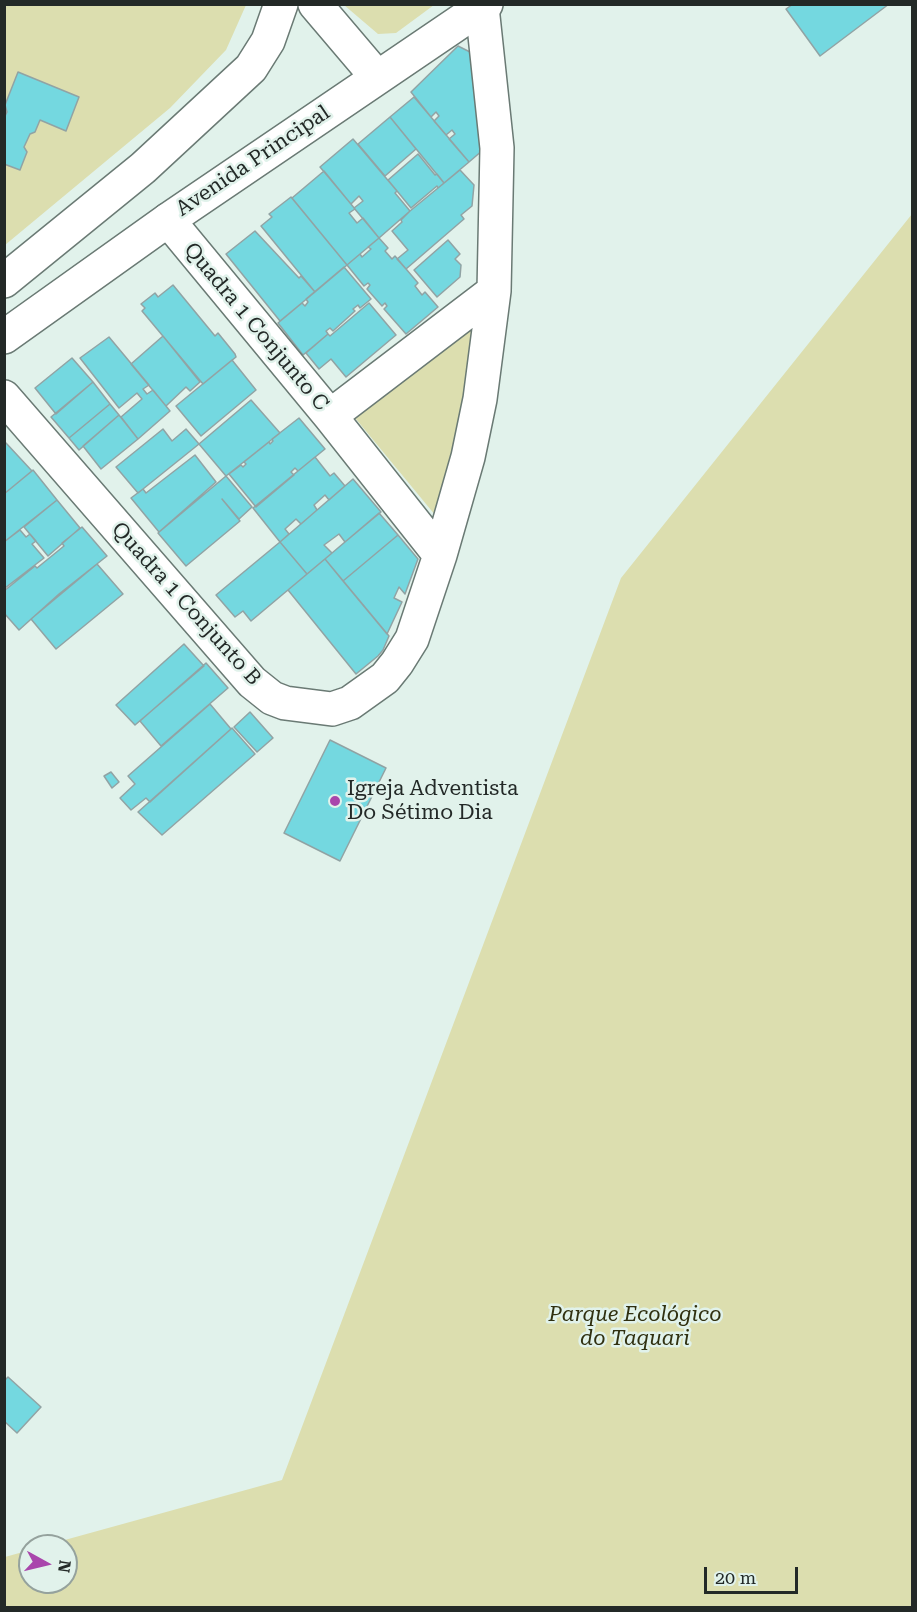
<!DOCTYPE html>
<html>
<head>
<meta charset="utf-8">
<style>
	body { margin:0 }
	#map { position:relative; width:917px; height:1612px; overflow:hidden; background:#e1f2eb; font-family:"Roboto Serif",serif }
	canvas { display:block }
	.frame { position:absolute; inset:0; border:6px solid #232927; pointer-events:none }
	.north { position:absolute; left:18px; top:1534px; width:60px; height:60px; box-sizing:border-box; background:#e1f2eb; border:2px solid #95a29d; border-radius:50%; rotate:98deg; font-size:16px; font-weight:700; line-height:24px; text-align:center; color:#232927 }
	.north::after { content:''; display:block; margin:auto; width:21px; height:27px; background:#a946ac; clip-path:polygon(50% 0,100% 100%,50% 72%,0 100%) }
	.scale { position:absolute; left:704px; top:1567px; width:94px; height:27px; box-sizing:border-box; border:3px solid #232927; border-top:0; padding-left:8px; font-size:18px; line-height:21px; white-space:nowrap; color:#232927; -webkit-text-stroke:4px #e1f2eb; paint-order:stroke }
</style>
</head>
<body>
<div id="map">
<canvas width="917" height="1612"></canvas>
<div class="frame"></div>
<div class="north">N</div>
<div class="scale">20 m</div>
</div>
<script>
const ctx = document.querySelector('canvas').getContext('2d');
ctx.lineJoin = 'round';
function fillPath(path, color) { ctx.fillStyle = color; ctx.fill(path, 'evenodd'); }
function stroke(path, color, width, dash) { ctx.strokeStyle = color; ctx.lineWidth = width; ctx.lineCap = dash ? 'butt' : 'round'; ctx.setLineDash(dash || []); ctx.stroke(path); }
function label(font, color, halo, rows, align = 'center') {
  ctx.font = font + ' "Roboto Serif",serif'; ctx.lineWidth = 5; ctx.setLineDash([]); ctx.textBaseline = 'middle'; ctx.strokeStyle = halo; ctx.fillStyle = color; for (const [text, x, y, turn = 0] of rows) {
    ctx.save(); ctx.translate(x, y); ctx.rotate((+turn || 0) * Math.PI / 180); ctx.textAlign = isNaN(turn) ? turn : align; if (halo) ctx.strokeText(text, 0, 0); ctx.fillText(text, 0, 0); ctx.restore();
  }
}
fillPath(new Path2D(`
	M5 5H246L226 50 170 108 5 245Z
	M344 5H434L396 33 378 34Z
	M912 214V1607H5V1557L30 1550V1582H66V1546H43L282 1480 621 578Z
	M481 314 440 521 351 413Z`), '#dcdeaf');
const building = new Path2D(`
	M793 4H889L820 56 786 9Z
	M458 46 472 53 483 150 469 162 449 139 455 134 452 130 446 135 434 121 439 116 436 112 431 117 411 92Z
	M18 72 79 97 66 131 40 120 35 132 30 134 24 147 27 152 20 170 4 164V118L7 112 5 105Z
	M414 97 469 162 444 183 390 117Z
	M390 117 416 149 385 176 358 144Z
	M353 139 397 191 395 193 410 211 379 238 354 208 363 201 359 196 351 204 320 167Z
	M418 154 435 175 437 174 444 183 438 188 437 186 411 208 388 180Z
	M460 170 474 185 472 206 461 215 464 219 406 269 397 259 408 250 392 231 402 222 401 220 410 211Z
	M324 171 355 209 349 213 357 223 363 218 379 238 347 265 292 198Z
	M291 197 347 265 315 292 261 226 272 217 269 214Z
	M255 231 299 278 301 276 315 292 280 321 226 254Z
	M379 238 388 248 385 251 392 259 395 256 418 283 415 286 422 295 425 292 438 307 406 334 384 309 387 306 385 303 382 306 367 289 370 285 368 283 364 286 347 265 360 254 362 257 371 249 368 247Z
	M448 240 460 254 455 259 461 265 460 277 437 297 414 270Z
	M344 267 371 299 360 308 358 305 353 309 355 311 333 331 330 328 326 331 328 334 303 355 278 323 302 303 305 306 308 302 306 299Z
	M173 285 215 336 218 333 235 354 236 357 203 384 142 311 145 308 141 304 155 293 158 297Z
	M369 303 396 335 346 377 331 359 319 369 306 353 328 334 330 336Z
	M163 336 200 382 190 391 186 387 166 406 131 364Z
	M109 337 149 385 143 389 147 394 153 390 170 411 138 439 121 417 142 399 137 393 119 408 80 358Z
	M72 358 93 382 56 414 35 388Z
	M232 360 256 390 201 436 176 406Z
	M93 382 110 404 69 438 51 417Z
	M251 400 280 433 226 476 199 444Z
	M110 404 119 415 79 450 69 438Z
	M119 415 138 439 101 469 83 446Z
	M299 418 325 449 298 471 295 468 291 472 294 475 256 507 229 474 241 465 243 467 246 464 244 462 269 442 270 444 273 441 272 439Z
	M163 429 172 441 186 429 199 444 138 493 116 467Z
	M6 443 32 471 4 494V444Z
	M195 455 216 482 159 532 131 498 143 489 146 493Z
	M315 457 330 476 334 473 345 486 329 500 325 495 314 505 317 510 301 524 296 519 285 529 289 534 280 542 253 508Z
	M33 470 57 500 4 542V494Z
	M226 476 252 507 239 519 222 499 240 521 186 566 158 533Z
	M353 479 381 512 345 542 339 534 324 545 332 553 307 574 280 542Z
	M57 500 80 528 48 556 24 527Z
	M379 513 398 535 343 581 325 559Z
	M82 527 107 556 59 594 19 630 4 613V591L35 566 37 568 64 546 62 543Z
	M20 530 26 537 30 534 36 541 32 544 44 558 5 588 4 542Z
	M398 535 418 559 405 594 399 587 394 598 402 602 387 634 343 581Z
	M280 542 307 574 251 621 243 611 235 617 216 595Z
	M325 559 389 636 383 650 378 656 356 674 288 590Z
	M97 564 123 594 56 649 31 619Z
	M184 644 204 666 135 725 116 705Z
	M206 663 228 688 161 746 140 721Z
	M210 704 231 729 150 802 146 798 131 810 120 798 135 784 128 776Z
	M250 712 273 738 257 752 234 727Z
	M232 728 255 754 162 835 138 812Z
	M330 740 386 768 340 861 284 833Z
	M111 772 119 782 112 788 104 776Z
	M8 1377 41 1407 17 1433 4 1421V1381Z`);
fillPath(building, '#74d8e0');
stroke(building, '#91a3a4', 1.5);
const street = new Path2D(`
	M168 220 330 416 440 555
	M4 397 252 682 272 698 285 703 332 709 350 703 385 678 397 663 412 639 440 555 468 457 480 399 494 291 497 148 482 7
	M330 416 494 291`);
const secondary = new Path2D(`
	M315 4 377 77
	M4 281 143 168 251 68 268 41 281 4
	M4 337 168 220 486 4`);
stroke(street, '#6a7a74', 36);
stroke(secondary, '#6a7a74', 36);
stroke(street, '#fff', 33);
stroke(secondary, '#fff', 33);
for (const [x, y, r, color] of [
	[335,801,6,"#a946ac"]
]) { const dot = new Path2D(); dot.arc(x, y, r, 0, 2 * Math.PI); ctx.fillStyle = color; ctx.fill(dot); stroke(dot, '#e1f2eb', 2); }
label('21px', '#232927', '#e1f2eb', [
	["Avenida Principal",253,161,-34],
	["Quadra 1 Conjunto C",256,327,50],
	["Quadra 1 Conjunto B",186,604,48]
]);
label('21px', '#232927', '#e1f2eb', [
	["Igreja Adventista",347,789],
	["Do Sétimo Dia",347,813]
], 'left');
label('italic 21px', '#303010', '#e1f2eb', [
	["Parque Ecológico",635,1315],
	["do Taquari",635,1339]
]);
</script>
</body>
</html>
